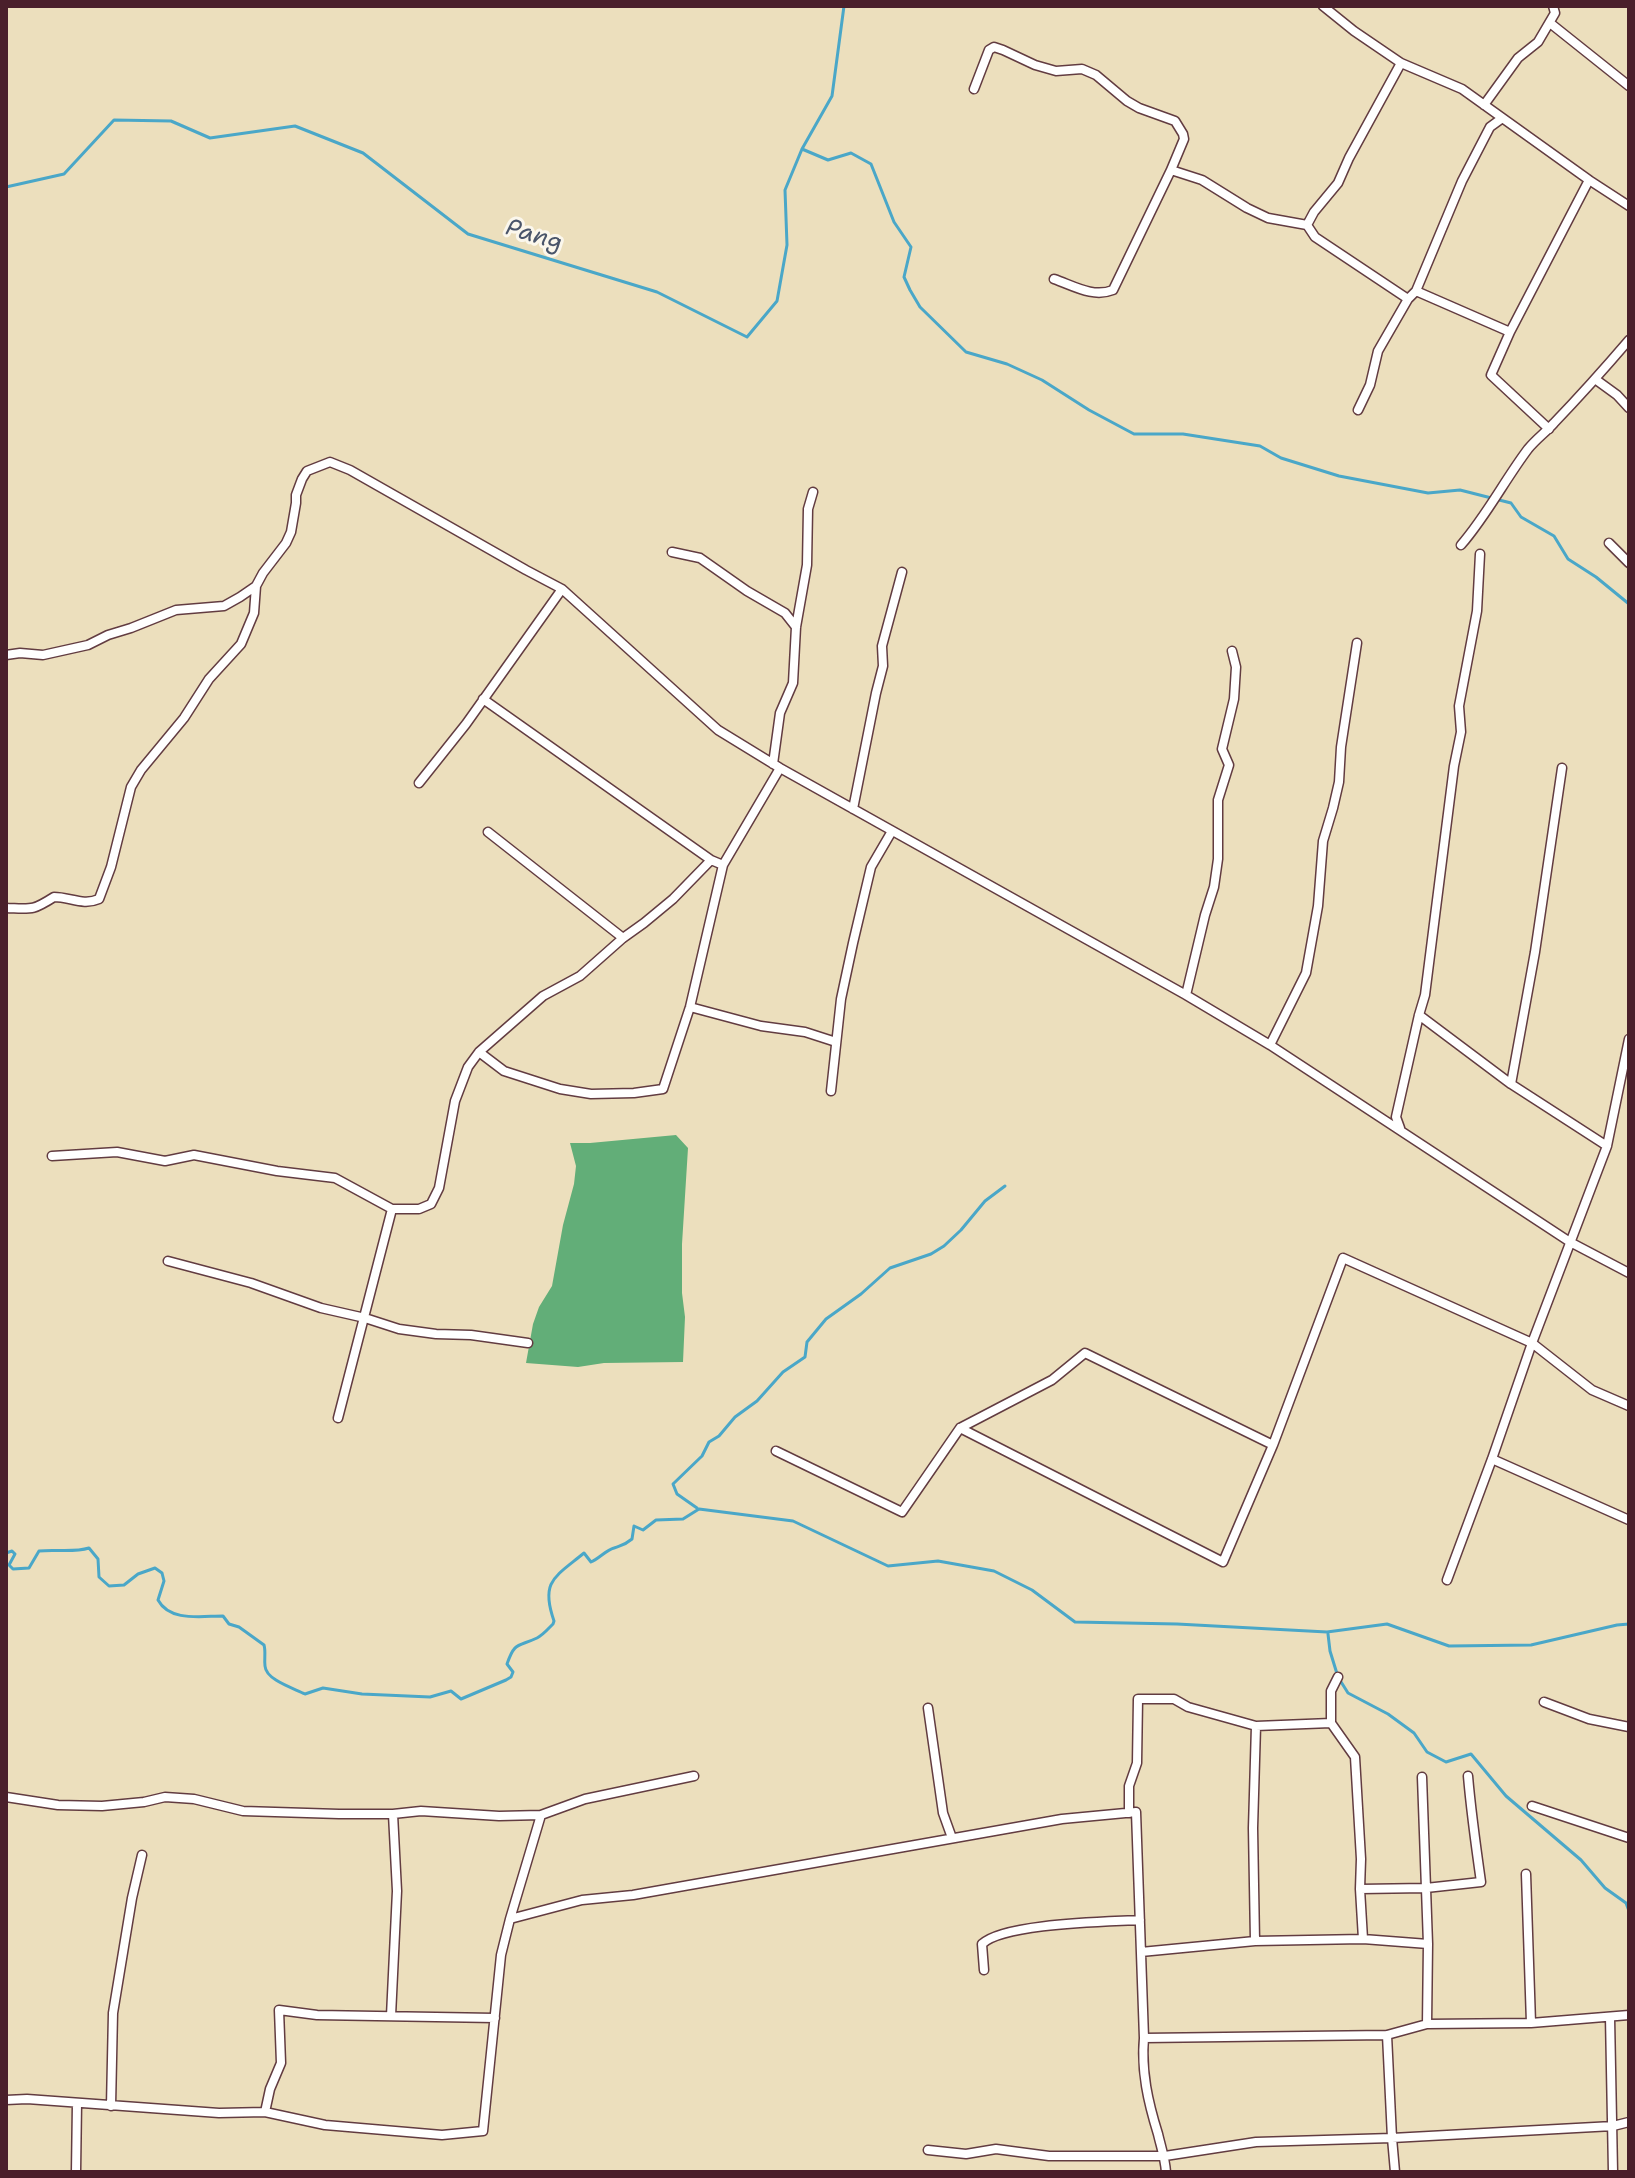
<!DOCTYPE html>
<html>
<head>
<meta charset="utf-8">
<style>
	body { margin:0 }
	#map { position:relative; width:1635px; height:2178px; overflow:hidden; background:#ecdfbd; font-family:"Shantell Sans",sans-serif }
	canvas { display:block }
	.frame { position:absolute; inset:0; border:8px solid #4a1f2b; pointer-events:none }
</style>
</head>
<body>
<div id="map">
<canvas width="1635" height="2178"></canvas>
<div class="frame"></div>
</div>
<script>
const ctx = document.querySelector('canvas').getContext('2d');
ctx.lineJoin = 'round';
function fillPath(path, color) { ctx.fillStyle = color; ctx.fill(path, 'evenodd'); }
function stroke(path, color, width, dash) { ctx.strokeStyle = color; ctx.lineWidth = width; ctx.lineCap = dash ? 'butt' : 'round'; ctx.setLineDash(dash || []); ctx.stroke(path); }
function label(font, color, halo, rows, align = 'center') {
  ctx.font = font + ' "Shantell Sans",sans-serif'; ctx.lineWidth = 6; ctx.setLineDash([]); ctx.textBaseline = 'middle'; ctx.strokeStyle = halo; ctx.fillStyle = color; for (const [text, x, y, turn = 0] of rows) {
    ctx.save(); ctx.translate(x, y); ctx.rotate((+turn || 0) * Math.PI / 180); ctx.textAlign = isNaN(turn) ? turn : align; if (halo) ctx.strokeText(text, 0, 0); ctx.fillText(text, 0, 0); ctx.restore();
  }
}
fillPath(new Path2D(`
	M676 1135 688 1148 682 1244V1293L685 1317 683 1362 604 1363 578 1367 526 1363 533 1324 539 1307 552 1286 563 1225 574 1184 576 1166 570 1143H590Z`), '#62ae78');
stroke(new Path2D(`
	M802 149 828 160 851 153 871 164 894 222 911 247 904 277 910 290 920 307 966 352 1007 364 1042 380 1089 410 1134 434H1183L1260 446 1281 458 1339 476 1428 493 1460 490 1511 503 1521 517 1554 536 1568 559 1596 577 1629 604
	M6 187 64 174 114 120 171 121 210 138 295 126 363 153 468 234 657 292 747 337 777 301 787 245 785 190 802 149 832 96 844 6
	M697 1508 677 1494 673 1484 702 1456 709 1442 719 1436 735 1417 757 1401 783 1372 805 1357 807 1342 826 1319 861 1294 890 1268 931 1254 944 1246 961 1230 985 1201 1005 1186
	M6 1553 12 1551 15 1554 9 1565 13 1569 29 1568 39 1551C56 1549 73 1553 89 1548L98 1559 99 1577 109 1586 124 1585 138 1574 155 1568 162 1573 164 1581 158 1600C170 1622 201 1616 223 1616L229 1624 239 1627 264 1645C266 1652 264 1659 265 1666 266 1680 293 1688 305 1694L323 1688 362 1694 430 1697 451 1691 461 1699 506 1680 511 1677 513 1672 507 1664C515 1641 518 1647 537 1638 543 1635 548 1629 553 1624L554 1621C540 1581 555 1577 584 1553L591 1562C600 1558 606 1550 614 1548 622 1545 625 1545 632 1539L634 1526 643 1530 656 1520 683 1519 699 1509 793 1521 888 1566 938 1561 994 1571 1032 1590 1075 1622 1177 1624 1327 1632 1387 1624 1449 1646 1531 1645 1617 1625 1629 1624
	M1328 1634 1330 1651 1338 1677 1348 1693 1388 1714 1414 1733 1427 1752 1446 1762 1471 1754 1506 1796 1581 1860 1605 1888 1626 1903 1629 1911`), '#4aa7c8', 3);
const street = new Path2D(`
	M1323 6 1354 31 1401 63 1462 89 1589 180 1629 206
	M1550 23 1629 86
	M974 89 989 50 994 47 1003 50 1035 65 1056 71 1082 69 1096 75 1127 101 1139 108 1175 121 1183 134 1184 139 1171 170 1202 180 1247 208 1268 218 1307 225 1315 237 1408 299
	M1484 105 1518 58 1538 42 1555 13 1553 6
	M1307 225 1314 212 1338 183 1349 158 1401 63
	M1054 279C1074 286 1093 298 1113 290L1171 170
	M1416 291 1510 332
	M1595 379 1617 395 1629 408
	M1358 410 1370 385 1378 351 1408 299 1416 291 1462 181 1490 127 1501 119
	M1549 429 1491 375 1510 332 1589 180
	M1609 543 1629 563
	M1461 545C1487 515 1504 481 1528 449 1536 439 1546 432 1554 423 1580 396 1605 368 1629 340
	M672 552 700 558 747 591 785 613 796 627
	M6 655 20 653 43 655 88 645 108 635 131 628 176 610 224 606 240 597 256 586 263 573 286 543 291 532 296 503V495L302 479 307 471 330 462 350 470 526 570 562 589 718 730 780 768 1186 995 1270 1045 1570 1242 1629 1273
	M483 699 711 860
	M773 764 780 713 793 683 796 627 807 565 808 509 813 492
	M419 783 466 724 562 589
	M853 809 876 693 883 666 882 646 902 572
	M488 832 623 938
	M6 908C32 909 32 911 54 897 70 897 83 906 99 899L111 867 131 787 141 770 184 718 209 679 241 644 254 613 256 586
	M1186 995 1205 915 1214 887 1218 859V800L1229 765 1222 749 1234 699 1236 667 1232 651
	M690 1007 761 1026 805 1032 836 1042
	M1419 1015 1511 1084 1607 1146
	M1270 1045 1306 973 1318 906 1323 841 1333 808 1339 782 1341 747 1357 643
	M479 1052 504 1071 560 1089 591 1094 634 1093 663 1089 690 1007 723 865 780 768
	M1511 1084 1535 952 1562 768
	M831 1091 841 999 853 943 871 867 892 831
	M1400 1128 1396 1117 1419 1015 1425 995 1454 766 1461 732 1459 706 1477 611 1480 554
	M52 1156 117 1152 165 1161 194 1155 277 1171 335 1178 392 1209H419L431 1204 439 1188 455 1101 468 1067 479 1052 543 996 580 976 623 938 644 923 673 899 711 860 723 865
	M168 1261 251 1283 321 1308 365 1318 399 1329 436 1334 471 1335 528 1343
	M338 1418 392 1209
	M960 1428 1223 1562 1273 1445 1343 1258 1532 1343 1592 1390 1629 1406
	M776 1451 902 1512 960 1428 1052 1380 1085 1353 1273 1445
	M1492 1459 1629 1520
	M1447 1580 1492 1459 1532 1343 1607 1146 1629 1039
	M1338 1677 1331 1691V1723L1355 1757 1361 1859 1360 1889 1363 1939
	M1544 1702 1589 1719 1629 1727
	M928 1708 943 1813 952 1838
	M1422 1777 1428 1944 1427 2024
	M6 1797 58 1805 102 1806 144 1802 165 1797 194 1799 243 1811 339 1814H393L421 1811 499 1816 541 1815 585 1799 694 1776
	M1532 1806 1629 1838
	M1129 1813V1786L1137 1763 1138 1699H1174L1188 1707 1256 1726 1331 1723
	M1526 1874 1531 2023
	M1360 1889 1426 1888 1481 1882C1476 1847 1471 1811 1468 1776
	M510 1919 541 1815
	M1255 1941 1253 1828 1256 1726
	M1141 1952 1255 1941 1363 1939 1428 1944
	M984 1970 982 1944C1004 1923 1106 1922 1140 1920
	M391 2016 397 1891 393 1814
	M1610 2017 1613 2172
	M1387 2035 1392 2138 1395 2172
	M1144 2038 1387 2035 1427 2024 1531 2023 1629 2015
	M6 2100 27 2099 219 2113 265 2112 325 2125 442 2135 483 2131 501 1955 510 1919 582 1900 633 1895 1062 1819 1136 1812 1144 2038C1141 2071 1148 2102 1158 2134 1161 2147 1165 2158 1166 2172
	M111 2106 113 2013 132 1898 142 1855
	M265 2112 270 2089 281 2063 279 2010 317 2015 495 2018
	M928 2150 966 2154 996 2149 1049 2156H1165L1256 2142 1392 2138 1613 2126 1629 2122
	M76 2172 77 2103`);
stroke(street, '#623c41', 11);
stroke(street, '#fff', 8);
label('italic 24px', '#4a556a', '#fbf7ec', [
	["Pang",534,236,17]
]);
</script>
</body>
</html>
